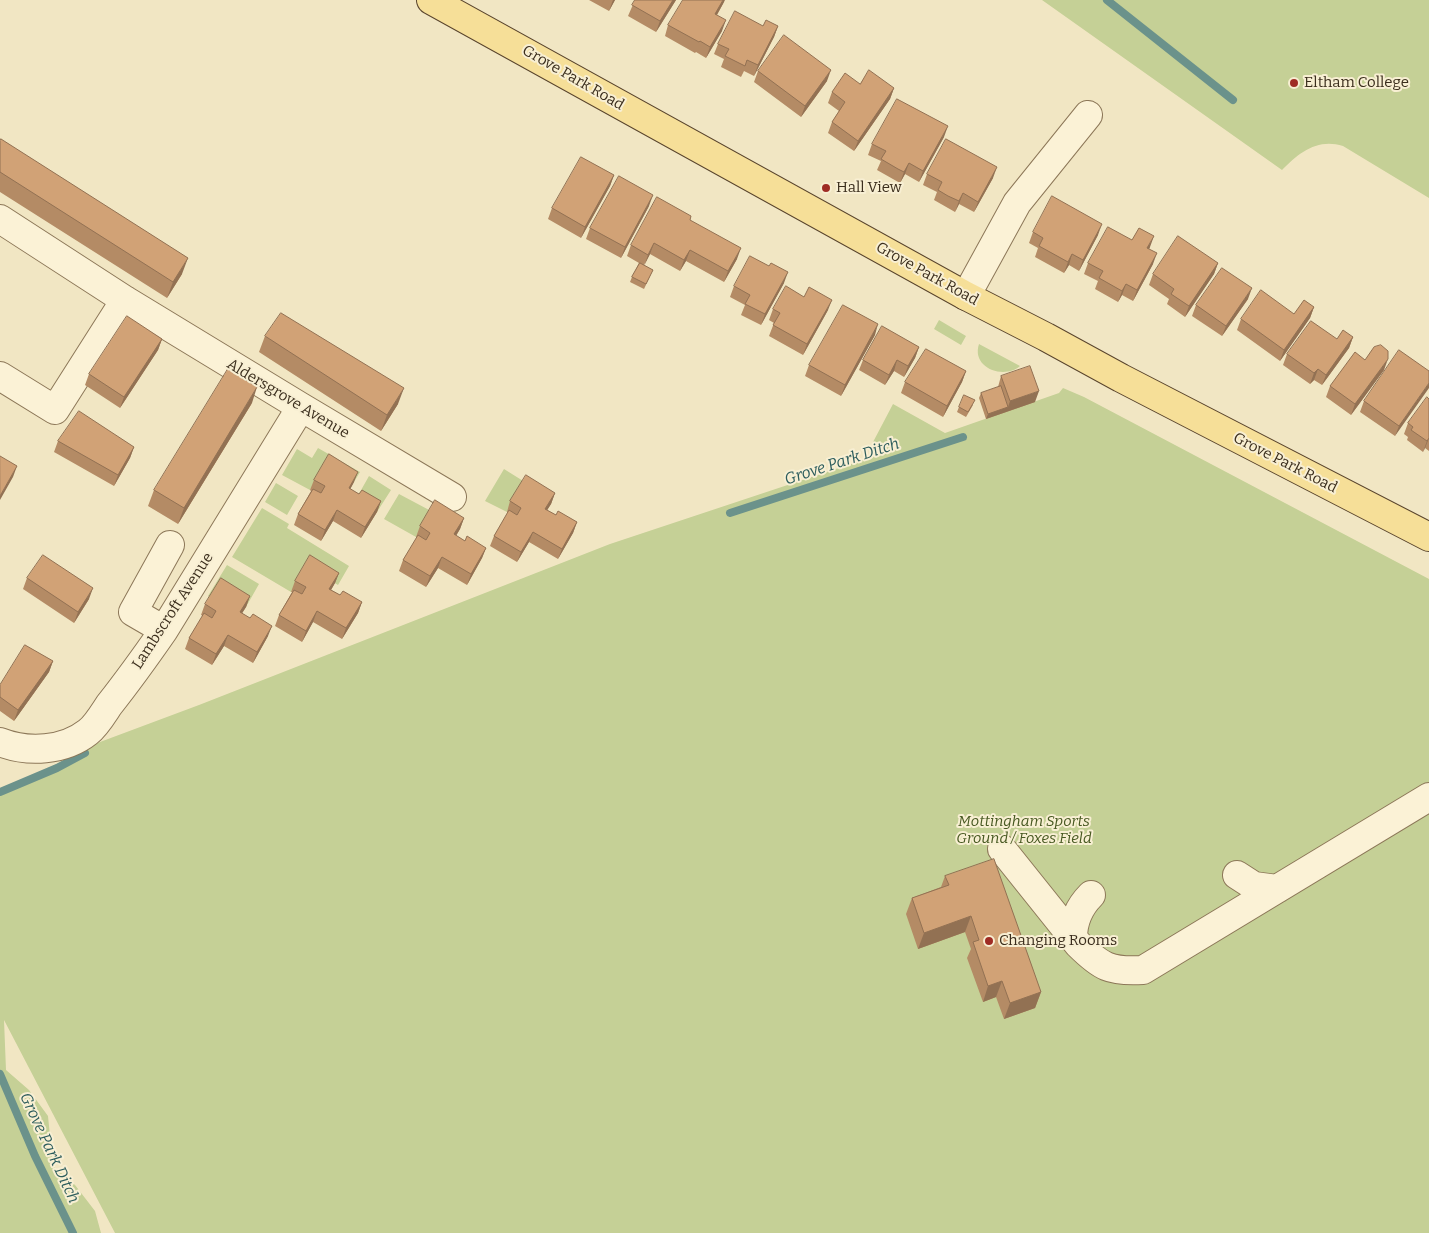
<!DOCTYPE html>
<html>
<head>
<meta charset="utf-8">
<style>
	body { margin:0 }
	canvas { display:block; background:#f1e6c3 }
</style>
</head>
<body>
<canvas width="1429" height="1233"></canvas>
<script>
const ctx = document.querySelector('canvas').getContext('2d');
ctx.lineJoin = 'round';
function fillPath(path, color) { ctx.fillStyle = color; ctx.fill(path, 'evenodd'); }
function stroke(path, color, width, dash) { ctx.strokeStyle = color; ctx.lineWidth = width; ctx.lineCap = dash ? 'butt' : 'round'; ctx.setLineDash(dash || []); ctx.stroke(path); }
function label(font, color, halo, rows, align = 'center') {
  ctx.font = font + ' Bitter,serif'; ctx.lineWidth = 4; ctx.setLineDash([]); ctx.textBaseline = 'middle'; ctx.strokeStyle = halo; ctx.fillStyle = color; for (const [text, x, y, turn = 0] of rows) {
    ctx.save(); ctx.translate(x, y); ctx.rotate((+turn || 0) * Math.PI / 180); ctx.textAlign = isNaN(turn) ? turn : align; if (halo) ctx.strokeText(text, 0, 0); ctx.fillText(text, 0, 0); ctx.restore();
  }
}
fillPath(new Path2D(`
	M1042 0H1429V198L1343 146C1317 138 1299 153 1282 170Z
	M939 320 966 336 961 345 934 329Z
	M979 344 1020 366C1004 380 971 368 979 344Z
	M1063 388 1084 397 1429 579V1233H115L4 1020 6 1070 29 1090 48 1116 53 1166 75 1185 95 1211 101 1233H0V793L100 742 199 705 610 544 884 453 883 444 877 442 872 444 893 404 945 433 1059 393Z
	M318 448 360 472 354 482 325 465 310 490 282 475 297 449 312 458Z
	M504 469 552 499 551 504 522 486 507 512 485 501Z
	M369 476 391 490 377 512 356 499Z
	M276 483 298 496 287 515 265 502Z
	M399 494 431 511 416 537 384 519Z
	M262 508 289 524 287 528 349 566 338 585 306 566 291 592 232 557Z
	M227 565 259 584 246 607 217 589 211 598 208 596Z`), '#c5d096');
stroke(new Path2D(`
	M1107 0 1233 100
	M730 513 963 437
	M0 792 57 768 85 753
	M0 1074 35 1156 73 1233`), '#6b928b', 8);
const minor = new Path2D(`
	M0 219 125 300 301 407 452 497
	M966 296 1017 203 1088 115
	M0 376 55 410 125 300
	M164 630 133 612 170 545
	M0 742C28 753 64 751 88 732 96 726 103 714 109 705 128 681 146 656 164 630L301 407
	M1002 849 1078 944C1101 967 1110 972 1143 970L1429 797
	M1237 875 1254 886 1277 889
	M1073 938C1073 920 1079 907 1091 895`);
const major = new Path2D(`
	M431 0 966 296 1046 337 1121 378 1429 537`);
stroke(minor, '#8c7758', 30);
stroke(major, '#5a452d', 30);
stroke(minor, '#fbf2d6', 28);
stroke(major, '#f6df98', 28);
fillPath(new Path2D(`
	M589 0H615L609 11Z
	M635 0H676L656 32 628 16Z
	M724 2 717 15 722 31 706 58 696 52 695 53 665 36 668 25Z
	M763 26H778L774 37 754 76 744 71 741 77 721 67 724 59 714 54 718 44Z
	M758 71 827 81 801 117 754 82Z
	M860 84 894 88 890 99 854 151 828 133 832 122 839 111 828 103 832 92Z
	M944 137 919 182 905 174 900 183 877 170 881 161 868 155 872 144Z
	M0 141 182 274 167 298 0 192Z
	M927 174 993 178 974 212 959 204 955 212 934 200 937 192 923 185Z
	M614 175 610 186 581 238 548 219 552 208Z
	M649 206 621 258 586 239 590 228Z
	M690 220 737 259 724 282 686 261 680 271 650 254 644 265 653 270 644 289 630 282 632 277 639 263 627 256 631 245Z
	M1033 232 1098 235 1079 271 1069 265 1064 273 1035 257 1038 248 1029 243Z
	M1132 240 1150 247 1149 249 1153 264 1133 301 1122 295 1118 302 1095 289 1098 281 1084 274 1088 263Z
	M1218 263 1214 274 1185 317 1167 304 1169 299 1149 285 1153 274Z
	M784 283 761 325 741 315 745 305 730 297 734 286Z
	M1248 299 1222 336 1192 316 1196 305Z
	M1314 307 1310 318 1280 361 1237 330 1241 319 1294 314Z
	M773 309 828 310 803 355 769 336 774 323 769 320Z
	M875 335 841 396 805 376 809 365Z
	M265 336 398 404 381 431 259 352Z
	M1353 337 1349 348 1322 385 1314 380 1310 384 1283 365 1287 354 1337 339Z
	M162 339 158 350 120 408 85 385 89 374Z
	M919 347 915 358 904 377 894 371 885 385 859 370 863 360Z
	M1384 370 1351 415 1326 397 1330 386Z
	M966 371 962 382 943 417 901 393 905 382Z
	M1429 371 1395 436 1360 412 1364 401Z
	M1001 376 1035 402 986 419 979 398 981 393 998 387Z
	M1429 399V451L1425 448 1423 452 1407 440 1408 437 1404 434 1408 423Z
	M252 403 178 524 148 506 154 490Z
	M973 405 966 417 957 412 959 407Z
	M58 441 134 447 130 458 114 486 54 452Z
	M314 480 354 482 350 489 359 494 381 501 377 512 361 538 333 521 321 541 294 525 298 514 311 491 310 490Z
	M555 493 551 504 547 510 556 515 577 522 573 533 558 559 529 542 517 562 490 546 494 536 508 513 507 512 510 501Z
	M464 518 460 529 456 536 465 541 486 548 482 558 467 585 438 568 426 587 399 571 403 560 417 538 416 537 420 526Z
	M339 573 335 583 331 590 340 595 362 602 358 613 342 639 313 622 302 642 275 626 279 615 292 592H291L295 581Z
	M27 578 89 599 74 623 23 589Z
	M250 596 246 607 242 613 268 636 253 663 224 646 212 665 185 649 189 638 203 616 201 615 205 604Z
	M53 661 49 672 14 721 0 711V685Z
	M945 876 1041 992 1035 1008 1004 1019 996 997 983 1002 967 958 971 949 965 932 918 949 906 914 912 898 941 887Z`), '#b48b65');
fillPath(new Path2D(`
	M613 0H615L609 11Z
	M673 0H676L656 32 660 21Z
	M723 0H725L724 2 711 25 715 14Z
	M726 20 722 31 706 58 710 47Z
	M778 26 774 37 754 76 758 65Z
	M831 70 827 81 801 117 805 106Z
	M894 88 890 99 854 151 858 141Z
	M948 126 944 137 919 182 923 171Z
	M909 163 905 174 900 183 904 172Z
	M997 167 993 178 974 212 978 202Z
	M614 175 610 186 581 238 585 227Z
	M963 193 959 204 955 212 959 201Z
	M653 195 649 206 621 258 625 247Z
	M1102 224 1098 235 1079 271 1083 260Z
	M1154 236 1150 247 1144 259 1147 248Z
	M654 243 650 254 644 266 648 255Z
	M741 248 737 259 724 282 728 271Z
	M690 250 686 261 680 271 684 260Z
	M1157 253 1153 264 1133 301 1137 290Z
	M1072 254 1069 265 1064 273 1068 262Z
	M188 258 182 274 167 298 173 282Z
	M1218 263 1214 274 1185 317 1189 306Z
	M788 272 784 283 761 325 765 314Z
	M1126 284 1122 295 1118 302 1122 291Z
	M1252 288 1248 299 1222 336 1226 326Z
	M832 300 828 310 803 355 807 344Z
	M1314 307 1310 318 1280 361 1284 350Z
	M878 324 875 335 841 396 845 385Z
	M1353 337 1349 348 1322 385 1326 375Z
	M162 339 158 350 120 408 124 397Z
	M919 347 915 358 904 377 908 366Z
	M1388 359 1384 370 1351 415 1355 404Z
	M897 360 894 371 885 385 889 375Z
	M1318 369 1314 380 1310 384 1314 373Z
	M966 371 962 382 943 417 947 406Z
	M1429 383V388L1395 436 1399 426Z
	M257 387 252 403 178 524 184 508Z
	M404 388 398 404 381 431 387 415Z
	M1039 391 1035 402 986 419 988 414 1008 407 1010 401Z
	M1429 438 1425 448 1423 452 1427 441Z
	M134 447 130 458 114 486 118 475Z
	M17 466 13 477 0 500V496Z
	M358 472 354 482 345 499 349 488Z
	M555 493 551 504 541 520 545 509Z
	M381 501 377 512 361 538 365 527Z
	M337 510 333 521 321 541 325 530Z
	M464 518 460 529 450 545 454 534Z
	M577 522 573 533 558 559 562 549Z
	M533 532 529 542 517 562 521 552Z
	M486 548 482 558 467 585 471 574Z
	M442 557 438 568 426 587 430 576Z
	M339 573 335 583 325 600 329 589Z
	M93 588 89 599 74 623 78 612Z
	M250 596 246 607 236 623 240 612Z
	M362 602 358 613 342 639 346 628Z
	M317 611 313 622 302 642 306 631Z
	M272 626 268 636 253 663 257 652Z
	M228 635 224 646 212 665 216 654Z
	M53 661 49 672 14 721 18 710Z
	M971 916 965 932 918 949 924 933Z
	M1002 981 996 997 983 1002 988 986Z
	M1041 992 1035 1008 1004 1019 1010 1003Z`), '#927153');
const building = new Path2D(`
	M635 0H673L660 21 632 5Z
	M683 0H723L715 14 726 20 710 47 700 41 699 42 668 25Z
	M735 11 763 26 766 20 778 26 758 65 747 60 745 66 725 56 729 49 718 44Z
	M784 35 831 70 805 106 758 71Z
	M869 70 894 88 858 141 832 122 845 102 832 92 845 73 860 84Z
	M897 99 948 126 923 171 909 163 904 172 898 169 881 159 886 151 872 144Z
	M1 139 188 258 173 282 0 172V141Z
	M946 139 997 167 978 202 963 193 959 201 948 196 938 190 942 182 927 174Z
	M581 157 614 175 585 227 552 208Z
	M619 176 653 195 625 247 590 228Z
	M1052 196 1102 224 1083 260 1072 254 1068 262 1039 246 1043 238 1033 232Z
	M657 197 691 216 690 220 741 248 728 271 690 250 684 260 654 243 648 255 631 245Z
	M1108 227 1132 240 1139 228 1154 236 1147 248 1157 253 1137 290 1126 284 1122 291 1099 278 1103 271 1088 263Z
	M1178 236 1218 263 1189 306 1171 294 1174 289 1153 274Z
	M750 256 769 266 771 263 788 272 765 314 745 304 750 295 734 286Z
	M640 263 653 270 646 284 632 277Z
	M1222 268 1252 288 1226 326 1196 305Z
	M786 286 804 297 809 287 832 300 807 344 773 325 780 313 773 309Z
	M1261 290 1294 314 1304 300 1314 307 1284 350 1241 319Z
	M843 305 878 324 845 385 809 365Z
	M281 313 404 388 387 415 265 336Z
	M127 316 162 339 124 397 89 374Z
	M1311 321 1337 339 1343 330 1353 337 1326 375 1318 369 1314 373 1287 354Z
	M882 326 919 347 908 366 897 360 889 375 863 360Z
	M1381 345 1388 351V359L1355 404 1330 386 1355 352 1365 360 1374 347Z
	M926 349 966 371 947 406 905 382Z
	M1399 350 1429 371V383L1399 426 1364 401Z
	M1030 366 1039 391 1010 401 1001 376Z
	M228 369 257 387 184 508 154 490Z
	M1001 386 1008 407 988 414 981 393Z
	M964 395 975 400 968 412 959 407Z
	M1427 397 1429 399V438L1427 441 1411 430 1413 427 1408 423Z
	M79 411 134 447 118 475 58 441Z
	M329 454 358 472 349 488 359 494 362 490 381 501 365 527 337 510 325 530 298 514 313 489 321 493 325 486 314 480Z
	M0 456 17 466 0 496Z
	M526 475 555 493 545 509 556 515 558 511 577 522 562 549 533 532 521 552 494 536 509 510 517 515 521 508 510 501Z
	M435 500 464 518 454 534 465 541 467 536 486 548 471 574 442 557 430 576 403 560 418 535 426 540 430 533 420 526Z
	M43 555 93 588 78 612 27 578Z
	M310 555 339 573 329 589 340 595 343 591 362 602 346 628 317 611 306 631 279 615 294 590 302 594 306 587 295 581Z
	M221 578 250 596 240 612 250 618 253 614 272 626 257 652 228 635 216 654 189 638 204 613 212 618 216 611 205 604Z
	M25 645 53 661 18 710 0 697V685Z
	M994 859 1041 992 1010 1003 1002 981 988 986 973 942 979 940 971 916 924 933 912 898 949 885 945 876Z`);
fillPath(building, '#d1a276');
stroke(building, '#927153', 1);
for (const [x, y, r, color] of [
	[1294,83,5,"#9f2c24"],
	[826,188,5,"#9f2c24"],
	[989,941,5,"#9f2c24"]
]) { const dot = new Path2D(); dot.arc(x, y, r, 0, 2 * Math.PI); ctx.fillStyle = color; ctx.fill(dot); stroke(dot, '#f8efd3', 2); }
label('15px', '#3b2e1d', '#f8efd3', [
	["Grove Park Road",573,78,30],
	["Grove Park Road",927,274,29],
	["Aldersgrove Avenue",288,399,31],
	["Grove Park Road",1285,463,27],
	["Lambscroft Avenue",173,611,-57]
]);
label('15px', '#3b2e1d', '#f8efd3', [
	["Eltham College",1304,83],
	["Hall View",836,188],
	["Changing Rooms",999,941]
], 'left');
label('italic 15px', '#485922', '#f8efd3', [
	["Mottingham Sports",1024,822],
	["Ground / Foxes Field",1024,839]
]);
label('italic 16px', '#2c5c5c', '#f8efd3', [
	["Grove Park Ditch",842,462,-18],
	["Grove Park Ditch",49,1148,65]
]);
</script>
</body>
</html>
